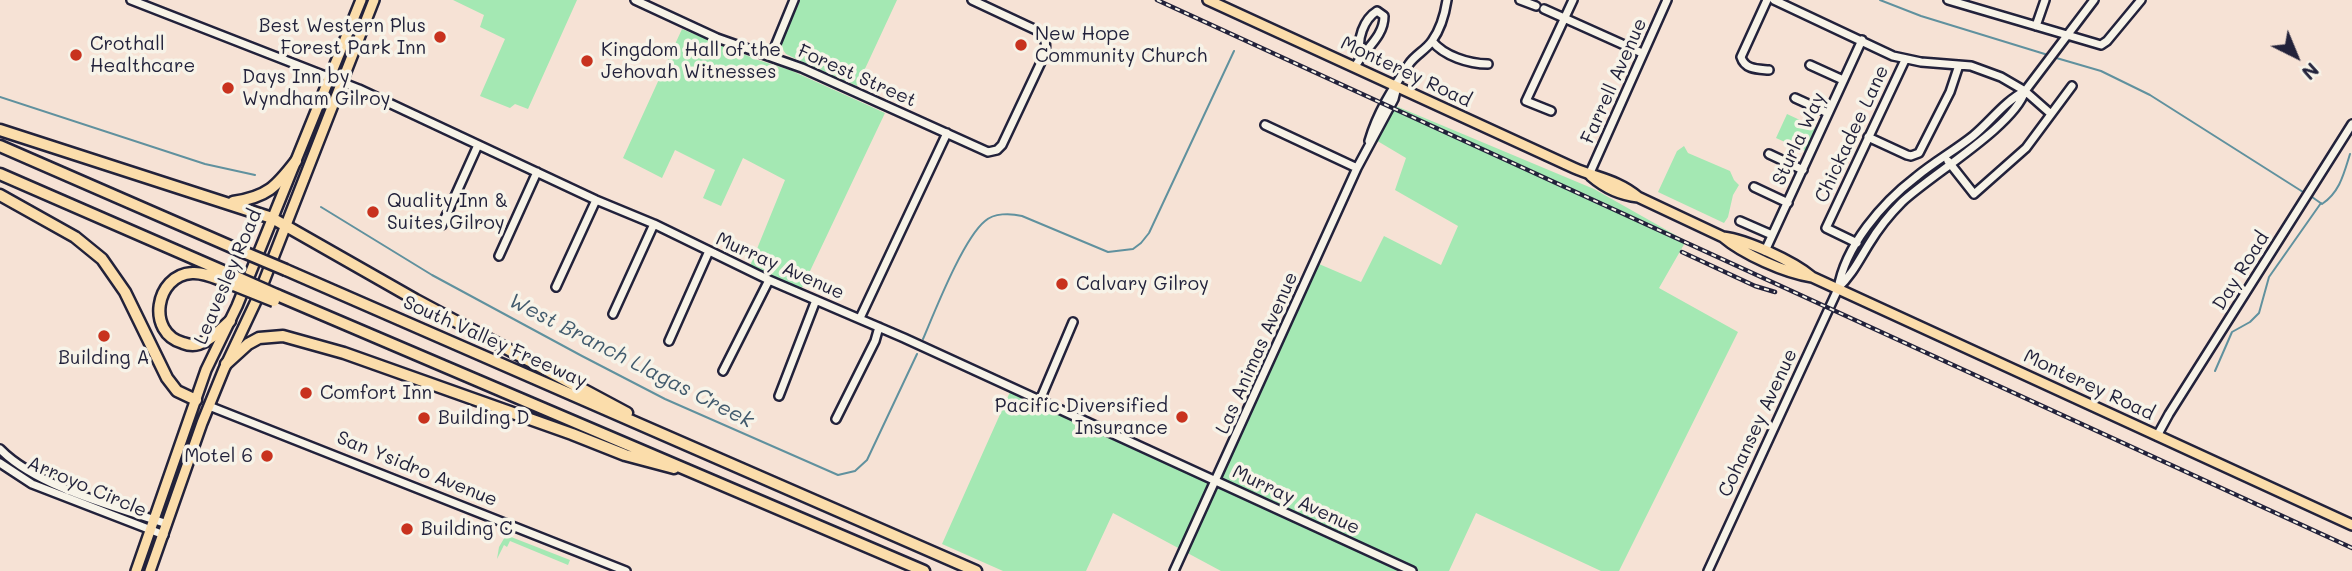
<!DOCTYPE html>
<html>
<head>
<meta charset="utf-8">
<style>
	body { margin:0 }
	#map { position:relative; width:2352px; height:571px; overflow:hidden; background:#f6e2d5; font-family:Mali,sans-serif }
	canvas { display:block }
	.north { position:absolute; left:2261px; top:21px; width:70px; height:70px; -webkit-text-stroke:5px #f7f3e8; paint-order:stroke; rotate:137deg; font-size:19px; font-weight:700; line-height:28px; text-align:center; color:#22223b }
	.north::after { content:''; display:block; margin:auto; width:24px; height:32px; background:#22223b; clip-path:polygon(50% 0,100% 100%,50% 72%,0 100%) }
</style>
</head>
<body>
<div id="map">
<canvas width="2352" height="571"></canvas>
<div class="north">N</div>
</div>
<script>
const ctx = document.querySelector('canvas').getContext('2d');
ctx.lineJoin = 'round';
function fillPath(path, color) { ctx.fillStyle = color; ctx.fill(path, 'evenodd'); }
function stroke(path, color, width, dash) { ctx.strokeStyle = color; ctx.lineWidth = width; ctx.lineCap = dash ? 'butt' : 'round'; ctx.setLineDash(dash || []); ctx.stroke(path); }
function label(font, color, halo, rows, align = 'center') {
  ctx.font = font + ' Mali,sans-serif'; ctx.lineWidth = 7; ctx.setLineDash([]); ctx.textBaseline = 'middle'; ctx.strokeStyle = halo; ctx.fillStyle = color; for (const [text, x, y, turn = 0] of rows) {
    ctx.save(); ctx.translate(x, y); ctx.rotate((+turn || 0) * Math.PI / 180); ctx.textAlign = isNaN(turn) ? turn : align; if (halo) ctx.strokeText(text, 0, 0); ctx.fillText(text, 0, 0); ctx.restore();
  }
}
fillPath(new Path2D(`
	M453 0H577L528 109 515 104 510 108 480 96 505 39 480 27 484 15Z
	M800 0H897L857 86 794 58 786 54 780 46Z
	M682 29 758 60 790 70 885 113 801 290 750 266 785 180 743 158 721 206 703 198 715 170 675 150 662 178 623 158Z
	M1384 101 1594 189 1686 241 1659 288 1738 332 1619 571H1601L1476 513 1449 571H1221L1113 513 1086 571H1003L942 544 1010 392 1136 444 1213 481 1319 264 1361 282 1384 236 1441 265 1458 226 1395 190 1406 158 1369 136Z
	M1787 114 1817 128 1807 152 1776 138Z
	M1684 146 1688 153 1730 171 1734 180 1739 185 1733 195 1728 217 1724 223 1658 192 1677 151Z
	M506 535 570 560 568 565 510 541 507 547 504 545 497 559 499 547Z`), '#a4e8b3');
stroke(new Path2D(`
	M1880 0 1921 16 2048 55
	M2053 57 2101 71 2150 95 2303 192
	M0 97 205 164 255 175
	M2312 197 2322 204C2340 192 2344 173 2350 154
	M321 207 432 275 582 356 665 399 838 475 855 471 867 460 917 354
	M923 339C935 311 963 239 985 221 994 213 1010 213 1022 216L1108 252 1133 249 1141 243 1149 233 1234 51
	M2215 371 2232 332 2250 322 2259 313 2269 277 2321 203`), '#60919e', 2);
const minor = new Path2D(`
	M131 0 359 89 596 200 654 224 769 280 904 338 1412 571
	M635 0 717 38 802 68 988 152 997 150 1002 145 1043 58C1048 45 1046 38 1036 30L972 0
	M1520 0 1536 6
	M1767 0 1741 57C1745 70 1758 69 1769 70
	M1774 0 1893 56 1921 62 1971 66 2001 77 2025 91 2051 114
	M1948 0 2101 45 2107 41 2141 0
	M1544 9 1642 53
	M2036 26 2045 0
	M1432 41C1444 56 1469 64 1488 64
	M771 56 794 0
	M1810 65 1843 80
	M1355 67C1363 50 1384 38 1384 16L1377 11C1364 19 1356 40 1361 55
	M1795 98 1828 113
	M1551 111 1526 101 1573 0
	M1265 125 1357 168
	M1868 137 1907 155 1911 156 1919 153 1950 92 1959 65
	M1369 141C1377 113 1393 88 1409 64 1415 55 1426 50 1432 41 1440 30 1445 13 1447 0
	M1769 154 1803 170
	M1948 161 1974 194 2026 148 2072 86
	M1589 175 1667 0
	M1754 187 1788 203
	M1740 221 1772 235
	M442 225 478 145
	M1857 243 1826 228 1905 60
	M1765 251 1862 40
	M499 256 537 172
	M556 287 596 200
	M1838 288C1852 275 1859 260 1869 244 1878 229 1889 215 1902 202 1932 174 2014 126 2025 91
	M613 314 654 224
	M860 318 947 133
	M669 341 709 251
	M723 371 769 280
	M779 396 816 300
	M1040 400 1073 322
	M209 406 626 571
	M836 419 875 341 879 327
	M2157 436 2169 414 2352 124
	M0 449C37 487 117 507 167 524
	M0 463 32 484 164 535
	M1174 571 1357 168 1394 99 1397 87
	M1708 571 1838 289C1845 246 1882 203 1916 177 1934 162 1954 151 1973 136 1990 122 2005 101 2025 91L2094 0`);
const major = new Path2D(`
	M1208 0 1574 168C1597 178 1618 180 1638 197L1723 237C1743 254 1785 273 1812 277
	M1591 176C1605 188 1619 195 1638 197
	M1723 237C1747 240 1793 261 1812 277L2352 525
	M136 571 206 370 237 306 361 0
	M150 571 202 423 224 369 257 299 374 0`);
const highway = new Path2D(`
	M0 130 272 218 416 300 627 413
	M0 146 241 251
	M0 174 232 275
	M0 195 75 237 102 259 125 292 167 378 177 391 196 400
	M233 202C267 197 276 187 296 161
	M286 270 976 571
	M229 283C217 279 205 272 192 273 155 275 146 333 183 343 188 345 193 346 199 344 211 340 220 330 230 321
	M277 295 924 571
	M226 364 248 344 259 338 283 336 344 353 572 434 625 455 674 468`);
stroke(minor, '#22223b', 12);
stroke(major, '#22223b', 14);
stroke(highway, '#22223b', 15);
stroke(minor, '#f7f3e8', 7);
stroke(major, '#fbddab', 9);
stroke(highway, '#fbddab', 10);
const rail = new Path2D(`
	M1157 0 2352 548
	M1682 252 1755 286 1775 292`);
stroke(rail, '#22223b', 4.5);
stroke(rail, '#f7f3e8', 2, [5]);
const highwayBridge = new Path2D(`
	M241 251 286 270
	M232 275 277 295
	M229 283 274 301`);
stroke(highwayBridge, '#22223b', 15, []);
stroke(highwayBridge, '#fbddab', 10);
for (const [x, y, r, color] of [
	[440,37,7,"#c8321e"],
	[1021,45,7,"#c8321e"],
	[76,55,7,"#c8321e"],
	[587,61,7,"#c8321e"],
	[228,88,7,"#c8321e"],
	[373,212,7,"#c8321e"],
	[1062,284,7,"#c8321e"],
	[104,336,7,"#c8321e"],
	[306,393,7,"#c8321e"],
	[1182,417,7,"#c8321e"],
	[424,418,7,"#c8321e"],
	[267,456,7,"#c8321e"],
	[407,529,7,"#c8321e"]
]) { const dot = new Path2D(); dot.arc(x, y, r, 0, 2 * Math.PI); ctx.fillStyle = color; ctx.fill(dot); stroke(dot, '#f7f3e8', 2.5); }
label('19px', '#22223b', '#f7f3e8', [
	["Best Western Plus",426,26,"right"],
	["Forest Park Inn",426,48,"right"],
	["New Hope",1035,34],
	["Community Church",1035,56],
	["Crothall",90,44],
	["Healthcare",90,66],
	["Kingdom Hall of the",601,50],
	["Jehovah Witnesses",601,72],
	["Days Inn by",242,77],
	["Wyndham Gilroy",242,99],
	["Quality Inn &",387,201],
	["Suites Gilroy",387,223],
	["Calvary Gilroy",1076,284],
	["Building A",104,358,"center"],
	["Comfort Inn",320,393],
	["Pacific Diversified",1168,406,"right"],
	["Insurance",1168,428,"right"],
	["Building D",438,418],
	["Motel 6",253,456,"right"],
	["Building C",421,529]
], 'left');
label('19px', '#22223b', '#f7f3e8', [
	["Monterey Road",1406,72,25],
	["Forest Street",857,76,24],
	["Farrell Avenue",1614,81,-66],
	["Chickadee Lane",1852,134,-65],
	["Sturla Way",1799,139,-65],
	["Murray Avenue",780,266,24],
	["Day Road",2241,271,-58],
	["Leavesley Road",228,277,-67],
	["South Valley Freeway",495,342,24],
	["Las Animas Avenue",1257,353,-66],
	["Monterey Road",2089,385,25],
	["Cohansey Avenue",1758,423,-65],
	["San Ysidro Avenue",417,469,22],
	["Arroyo Circle",87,487,23],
	["Murray Avenue",1296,500,25]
]);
label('italic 21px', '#415a6d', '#f7f3e8', [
	["West Branch Llagas Creek",631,361,27]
]);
</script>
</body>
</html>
